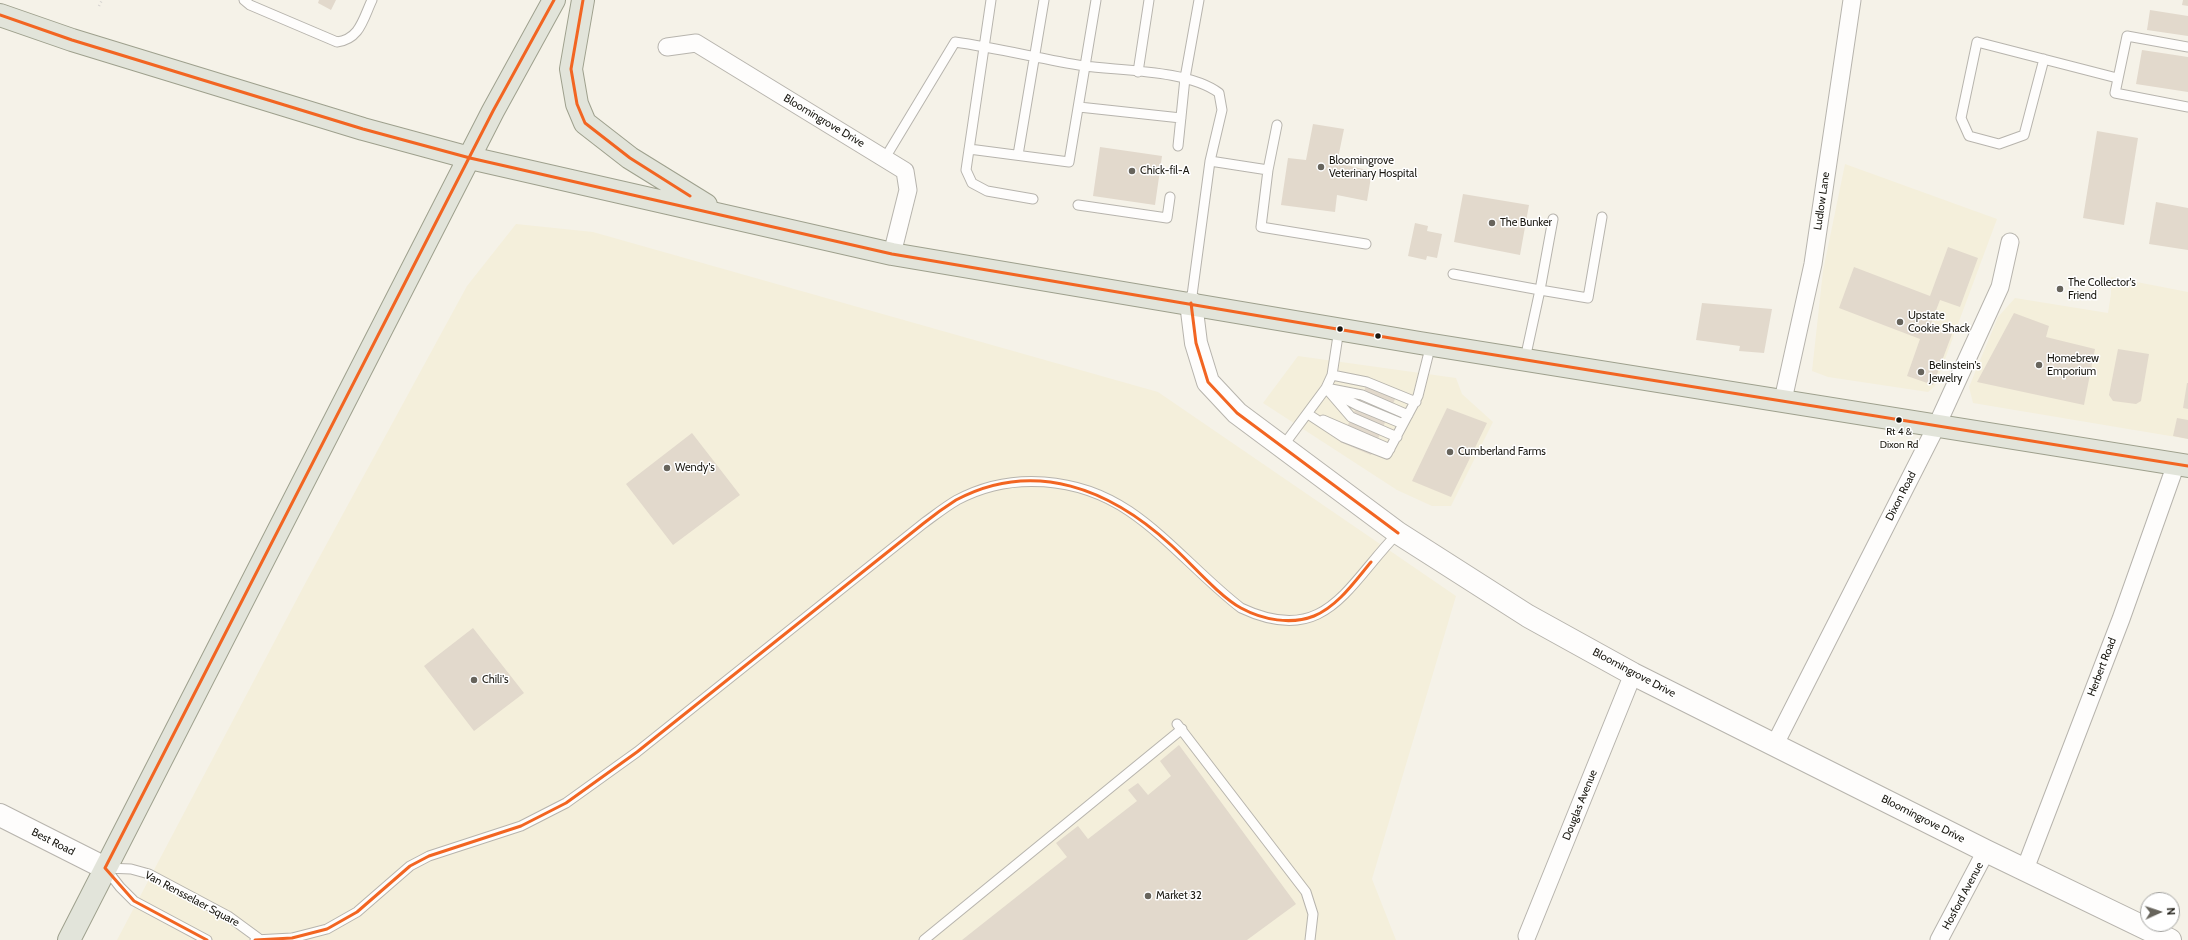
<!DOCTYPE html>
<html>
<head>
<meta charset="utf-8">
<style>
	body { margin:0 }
	#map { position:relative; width:2188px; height:940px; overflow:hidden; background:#f5f2e8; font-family:Cabin,sans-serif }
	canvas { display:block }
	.north { position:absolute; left:2140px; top:892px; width:40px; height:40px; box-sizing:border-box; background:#fff; border:1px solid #a3a3a0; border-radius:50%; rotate:87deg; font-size:11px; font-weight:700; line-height:16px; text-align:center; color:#1a1811 }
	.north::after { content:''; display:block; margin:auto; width:14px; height:18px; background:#67645c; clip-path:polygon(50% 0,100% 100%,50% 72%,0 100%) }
</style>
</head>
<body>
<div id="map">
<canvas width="2188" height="940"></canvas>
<div class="north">N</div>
</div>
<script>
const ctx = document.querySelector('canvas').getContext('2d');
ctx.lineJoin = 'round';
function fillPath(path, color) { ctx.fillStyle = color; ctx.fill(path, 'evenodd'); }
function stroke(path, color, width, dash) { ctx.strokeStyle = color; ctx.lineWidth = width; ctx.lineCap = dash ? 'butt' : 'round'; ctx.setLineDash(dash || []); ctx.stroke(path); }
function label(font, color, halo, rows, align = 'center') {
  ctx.font = font + ' Cabin,sans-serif'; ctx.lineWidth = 3; ctx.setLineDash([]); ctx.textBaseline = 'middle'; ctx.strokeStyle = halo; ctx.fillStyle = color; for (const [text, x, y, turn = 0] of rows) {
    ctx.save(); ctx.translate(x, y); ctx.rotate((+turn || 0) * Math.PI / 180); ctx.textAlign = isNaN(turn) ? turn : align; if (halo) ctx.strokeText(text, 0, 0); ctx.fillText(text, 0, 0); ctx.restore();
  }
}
fillPath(new Path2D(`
	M1845 164 1997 219 1935 386 1928 392 1828 377 1812 371 1823 271Z
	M516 224 593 232 1158 392 1456 596 1372 879 1396 940H117L307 580 467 286Z
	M2111 277 2188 292V439L1973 403 1969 387 1998 317 2015 298 2108 313 2111 294Z
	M1298 356 1456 378 1462 394 1493 422 1451 506H1432L1397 490 1263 403Z`), '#f4efdb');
fillPath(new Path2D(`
	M319 0H336L331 10 318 3Z
	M2183 0H2188V6L2182 5Z
	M2150 10 2188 16V36L2147 30Z
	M2142 50 2188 57V92L2136 84Z
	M1313 124 1344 129 1337 163 1372 171 1367 201 1337 195 1335 212 1281 205 1288 158 1306 160Z
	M2097 131 2138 138 2124 225 2083 218Z
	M1100 147 1162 156 1155 205 1093 196Z
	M1463 194 1529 205 1520 255 1454 242Z
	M2156 202 2188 208V250L2149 244Z
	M1415 223 1428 226 1427 231 1442 234 1437 258 1427 256 1426 260 1408 256Z
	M1948 247 1978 258 1960 307 1940 300 1930 326 1952 334 1933 385 1907 376 1920 339 1839 308 1854 267 1930 296Z
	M1702 303 1772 309 1764 353 1739 351 1740 346 1696 340Z
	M2014 313 2049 326 2046 337 2095 349 2084 405 1977 382Z
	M2118 349 2149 354 2141 401 2136 404 2113 401 2109 395Z
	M1369 380 1398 392 1371 455 1340 442Z
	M2187 383H2188V409L2183 408Z
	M1447 408 1487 423 1451 497 1412 481Z
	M2177 418 2188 420V439L2173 436Z
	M692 433 740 495 673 545 626 484Z
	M473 628 524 693 474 731 424 666Z
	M1179 745 1296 904 1247 940H962L1067 857 1056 843 1078 826 1088 839 1137 801 1128 790 1138 783 1148 795 1171 776 1160 761Z`), '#e2d9cc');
const service = new Path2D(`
	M244 0 250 5 337 42C360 39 363 19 372 0
	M991 0 966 170 972 183 987 191 1033 199
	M2188 47 2127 36 2115 93 2188 107
	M2044 59 2024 135 1999 144 1969 136 1961 118 1977 42 2117 78
	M1138 72 1149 0
	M1079 107 1181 118
	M1178 146 1185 78 1199 0
	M969 149 1069 162 1096 0
	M1018 155 1044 0
	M885 158 955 42C998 48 1041 59 1084 66 1123 71 1188 70 1219 93L1222 110 1210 161 1191 303
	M1210 161 1268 170 1261 227 1366 244
	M1268 170 1277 125
	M1078 205 1167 218 1170 197
	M1453 274 1540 290 1553 219
	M1525 359 1540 290 1588 298 1602 217
	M1332 375 1367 382 1416 402
	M1326 388 1351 417 1397 437
	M1326 388 1362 395 1408 415
	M1334 393 1357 405 1403 424
	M1308 414 1343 437 1387 454 1418 396 1431 344
	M1323 420 1390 449
	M1283 446 1326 388 1332 375 1339 329
	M1177 724 1306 892 1313 914 1310 940
	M106 868 131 869 149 874 228 916 258 938
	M106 869 120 887 134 901 207 940
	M255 940 292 938 327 929 357 912 410 866 429 856 521 826 566 803 637 752 924 523C935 515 945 507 957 500 1011 471 1078 477 1129 511 1169 538 1202 578 1241 608 1326 648 1347 585 1398 533
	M924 940 1182 729`);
const minor = new Path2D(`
	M667 47 696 43 905 171 908 190 892 254
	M1783 400 1813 264 1852 0
	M1775 744 1937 425 2000 287 2010 242
	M2025 869 2121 619 2176 464
	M1527 936 1633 674
	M1939 940 1986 851`);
const tertiary = new Path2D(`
	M1191 303 1196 343 1208 382 1237 413 1398 533 1528 616 1633 674 1986 851 2170 940
	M0 815 105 868`);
const primary = new Path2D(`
	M583 0 571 69 577 104 585 123 630 158 706 205
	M0 15 72 40 363 129 470 158 892 254 1420 343 2188 466
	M69 940 493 111 554 0`);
stroke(service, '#b7b4ad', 11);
stroke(minor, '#b7b4ad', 19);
stroke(tertiary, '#b7b4ad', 24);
stroke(primary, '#9ea08d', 24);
stroke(new Path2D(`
	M99 6 102 0`), '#d6d4d1', 2.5, [1, 3]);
stroke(service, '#fefdfc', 9);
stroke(minor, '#fefdfc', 17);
stroke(tertiary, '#fefdfc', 22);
stroke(primary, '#e2e4da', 22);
stroke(new Path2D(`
	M583 0 571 69 577 104 585 123 630 158 690 196
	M0 15 72 40 363 129 470 158 892 254 1420 343 2188 466
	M1191 303 1196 343 1208 382 1237 413 1398 533
	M207 940 134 901 105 868 493 111 554 0
	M255 940 292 938 327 929 357 912 410 866 429 856 521 826 566 803 637 752 924 523C934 515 945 507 956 500 1035 458 1111 490 1171 545 1191 563 1219 596 1241 608 1263 620 1291 625 1314 616 1338 606 1355 581 1371 562`), '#f26522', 3);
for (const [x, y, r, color] of [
	[1321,167,4,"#67645c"],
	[1132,171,4,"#67645c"],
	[1492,223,4,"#67645c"],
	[2060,289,4,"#67645c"],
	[1900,322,4,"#67645c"],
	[1340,329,3.5,"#1a1811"],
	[1378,336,3.5,"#1a1811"],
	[2039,365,4,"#67645c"],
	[1921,372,4,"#67645c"],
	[1899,420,3.5,"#1a1811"],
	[1450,452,4,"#67645c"],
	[667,468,4,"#67645c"],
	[474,680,4,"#67645c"],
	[1148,896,4,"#67645c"]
]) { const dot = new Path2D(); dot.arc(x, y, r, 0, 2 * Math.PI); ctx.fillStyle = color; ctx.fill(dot); stroke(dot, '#fff', 1.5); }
label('10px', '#1a1811', '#fff', [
	["Rt 4 &",1899,432],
	["Dixon Rd",1899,445]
]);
label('11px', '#1a1811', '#fff', [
	["Bloomingrove Drive",824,121,31],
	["Ludlow Lane",1822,201,-82],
	["Dixon Road",1901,496,-63],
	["Herbert Road",2102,667,-69],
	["Bloomingrove Drive",1634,673,28],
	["Douglas Avenue",1580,805,-68],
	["Bloomingrove Drive",1923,819,27],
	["Best Road",53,842,27],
	["Hosford Avenue",1963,896,-62],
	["Van Rensselaer Square",192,899,28]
]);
label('11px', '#1a1811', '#fff', [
	["Bloomingrove",1329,161],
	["Veterinary Hospital",1329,174],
	["Chick-fil-A",1140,171],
	["The Bunker",1500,223],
	["The Collector's",2068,283],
	["Friend",2068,296],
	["Upstate",1908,316],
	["Cookie Shack",1908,329],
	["Homebrew",2047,359],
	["Emporium",2047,372],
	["Belinstein's",1929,366],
	["Jewelry",1929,379],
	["Cumberland Farms",1458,452],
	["Wendy's",675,468],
	["Chili's",482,680],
	["Market 32",1156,896]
], 'left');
</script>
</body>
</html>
